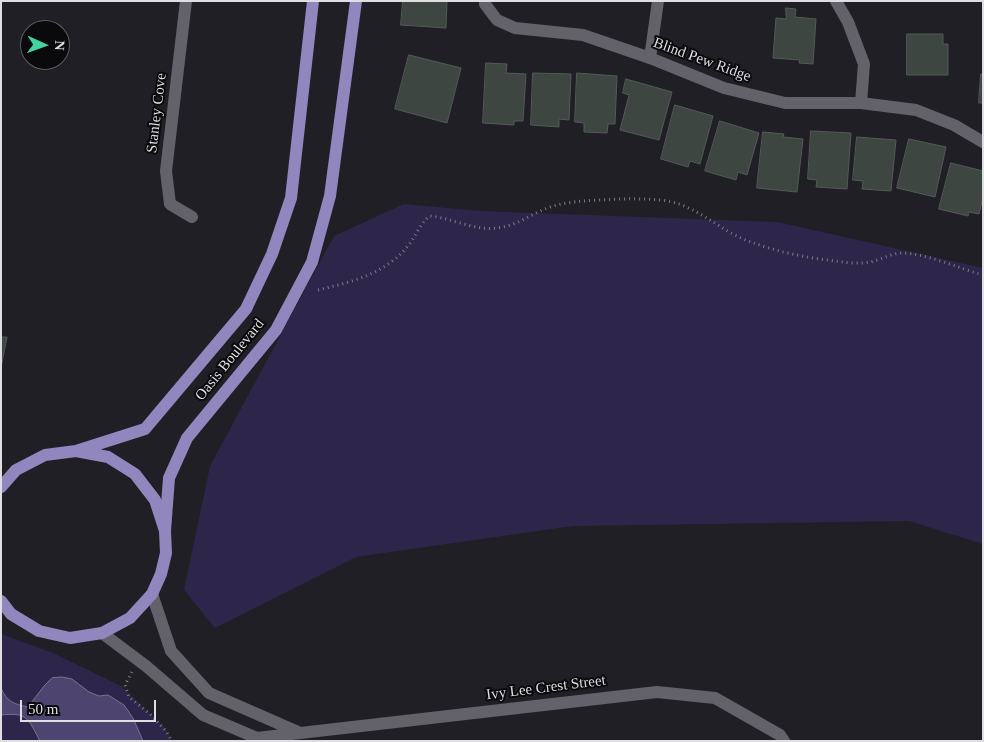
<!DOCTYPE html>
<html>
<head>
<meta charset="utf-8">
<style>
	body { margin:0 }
	#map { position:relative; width:984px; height:742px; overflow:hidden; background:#201f25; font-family:"Times New Roman",serif }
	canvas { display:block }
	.frame { position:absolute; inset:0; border:2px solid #dfdee2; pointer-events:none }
	.north { position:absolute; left:20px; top:20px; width:50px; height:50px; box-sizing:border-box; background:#0a090c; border:1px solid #5f5e62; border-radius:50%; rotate:92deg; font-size:14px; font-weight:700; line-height:20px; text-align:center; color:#dfdee2 }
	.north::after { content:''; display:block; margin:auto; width:18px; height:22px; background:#42d4a0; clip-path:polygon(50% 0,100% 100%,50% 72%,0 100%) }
	.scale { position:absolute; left:20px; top:700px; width:136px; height:22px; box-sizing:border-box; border:2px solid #dfdee2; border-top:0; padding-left:6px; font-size:15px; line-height:18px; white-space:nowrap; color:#dfdee2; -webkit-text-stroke:4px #0a090c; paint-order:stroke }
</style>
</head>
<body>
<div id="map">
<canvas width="984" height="742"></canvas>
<div class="frame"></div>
<div class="north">N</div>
<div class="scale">50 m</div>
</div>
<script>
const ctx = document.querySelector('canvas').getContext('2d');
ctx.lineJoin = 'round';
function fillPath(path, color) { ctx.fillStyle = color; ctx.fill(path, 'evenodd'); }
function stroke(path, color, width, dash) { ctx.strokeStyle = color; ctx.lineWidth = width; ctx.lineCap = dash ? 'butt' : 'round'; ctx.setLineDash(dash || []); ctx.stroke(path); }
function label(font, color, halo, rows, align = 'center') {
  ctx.font = font + ' "Times New Roman",serif'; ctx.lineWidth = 4; ctx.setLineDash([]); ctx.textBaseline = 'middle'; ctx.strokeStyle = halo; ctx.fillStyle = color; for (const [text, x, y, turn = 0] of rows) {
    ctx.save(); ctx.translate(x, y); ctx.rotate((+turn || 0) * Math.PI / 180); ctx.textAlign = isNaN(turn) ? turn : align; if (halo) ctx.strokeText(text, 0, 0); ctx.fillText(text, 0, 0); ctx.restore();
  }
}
fillPath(new Path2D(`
	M404 204 480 211 777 222 983 268V544L909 521 573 526 356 557 215 628 184 590 210 466 334 236Z
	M1 634 53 653 121 686 166 729 172 741H1Z`), '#2e254a');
const water = new Path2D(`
	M62 677 72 679 89 692 99 696 108 695 124 705 133 718 143 741H40C28 719 28 712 1 715V688C7 702 14 704 28 707L44 686 52 678Z`);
fillPath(water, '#4d4470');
stroke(water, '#797292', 1);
const building = new Path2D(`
	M403 1H447L446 28 401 25Z
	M786 8 796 9 795 17 816 19 813 64 799 63 800 60 773 58 776 18 786 19Z
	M907 34H943V44H948V75H907Z
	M409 55 461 68 447 123 395 109Z
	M486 63 507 64 506 73 526 74 523 121H514V125L483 123Z
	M533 73 571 74 569 120 559 119V127L531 125Z
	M577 73 617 76 615 124H608L607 133 584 132V123L575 122Z
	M981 74H983V103H979Z
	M626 79 672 92 659 140 620 130 629 95 623 93Z
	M675 105 713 116 700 164 690 161 688 167 661 159Z
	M720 121 759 133 747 175 738 172 736 180 705 171Z
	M811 131 851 133 847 189 816 187 817 180 808 179Z
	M763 132 784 134 783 137 803 139 797 192 757 188Z
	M857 137 896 140 891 191 862 189 863 181 853 180Z
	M909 139 946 147 935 197 897 188Z
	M951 163 983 171V198L979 214 969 212 968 216 939 209Z
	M1 337H7L1 368Z`);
fillPath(building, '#3e4642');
stroke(building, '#535b57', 1);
stroke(new Path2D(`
	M318 290C351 282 385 274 407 247 416 237 419 224 430 216 452 218 474 231 497 228 517 226 534 212 553 206 568 202 582 201 598 200 618 199 638 198 659 200 695 202 718 231 751 242 778 252 807 258 836 261 847 263 859 264 870 262 881 260 891 253 903 253 928 254 958 268 983 275
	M132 672 125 685 129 697 150 714 166 731 172 741`), '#7f7e83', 3, [1, 4]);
stroke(new Path2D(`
	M186 1 166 171 170 204 192 217
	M485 1V4L497 20 515 28 583 35 650 58 724 88 785 103H861L916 110 954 125 983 142
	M836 1 848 22 864 64 861 103
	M650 58 658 1
	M152 594 171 651 209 693 298 732
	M102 633 146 666 203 715 257 738 657 692 715 698 780 735 784 741`), '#63626a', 12);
stroke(new Path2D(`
	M76 451 145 429 246 309 272 254 291 198 313 1
	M1 487 16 470 45 455 76 451 108 457 135 474 155 500 165 531 166 553 161 574 152 594 130 618 102 633 70 638 39 631 11 614 1 601
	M165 531 169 478 187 438 276 330 312 262 330 196 356 1`), '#9186be', 12);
label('15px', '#dfdee2', '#0a090c', [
	["Blind Pew Ridge",702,60,20],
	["Stanley Cove",157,113,-83],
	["Oasis Boulevard",230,360,-51],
	["Ivy Lee Crest Street",546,688,-7]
]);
</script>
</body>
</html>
